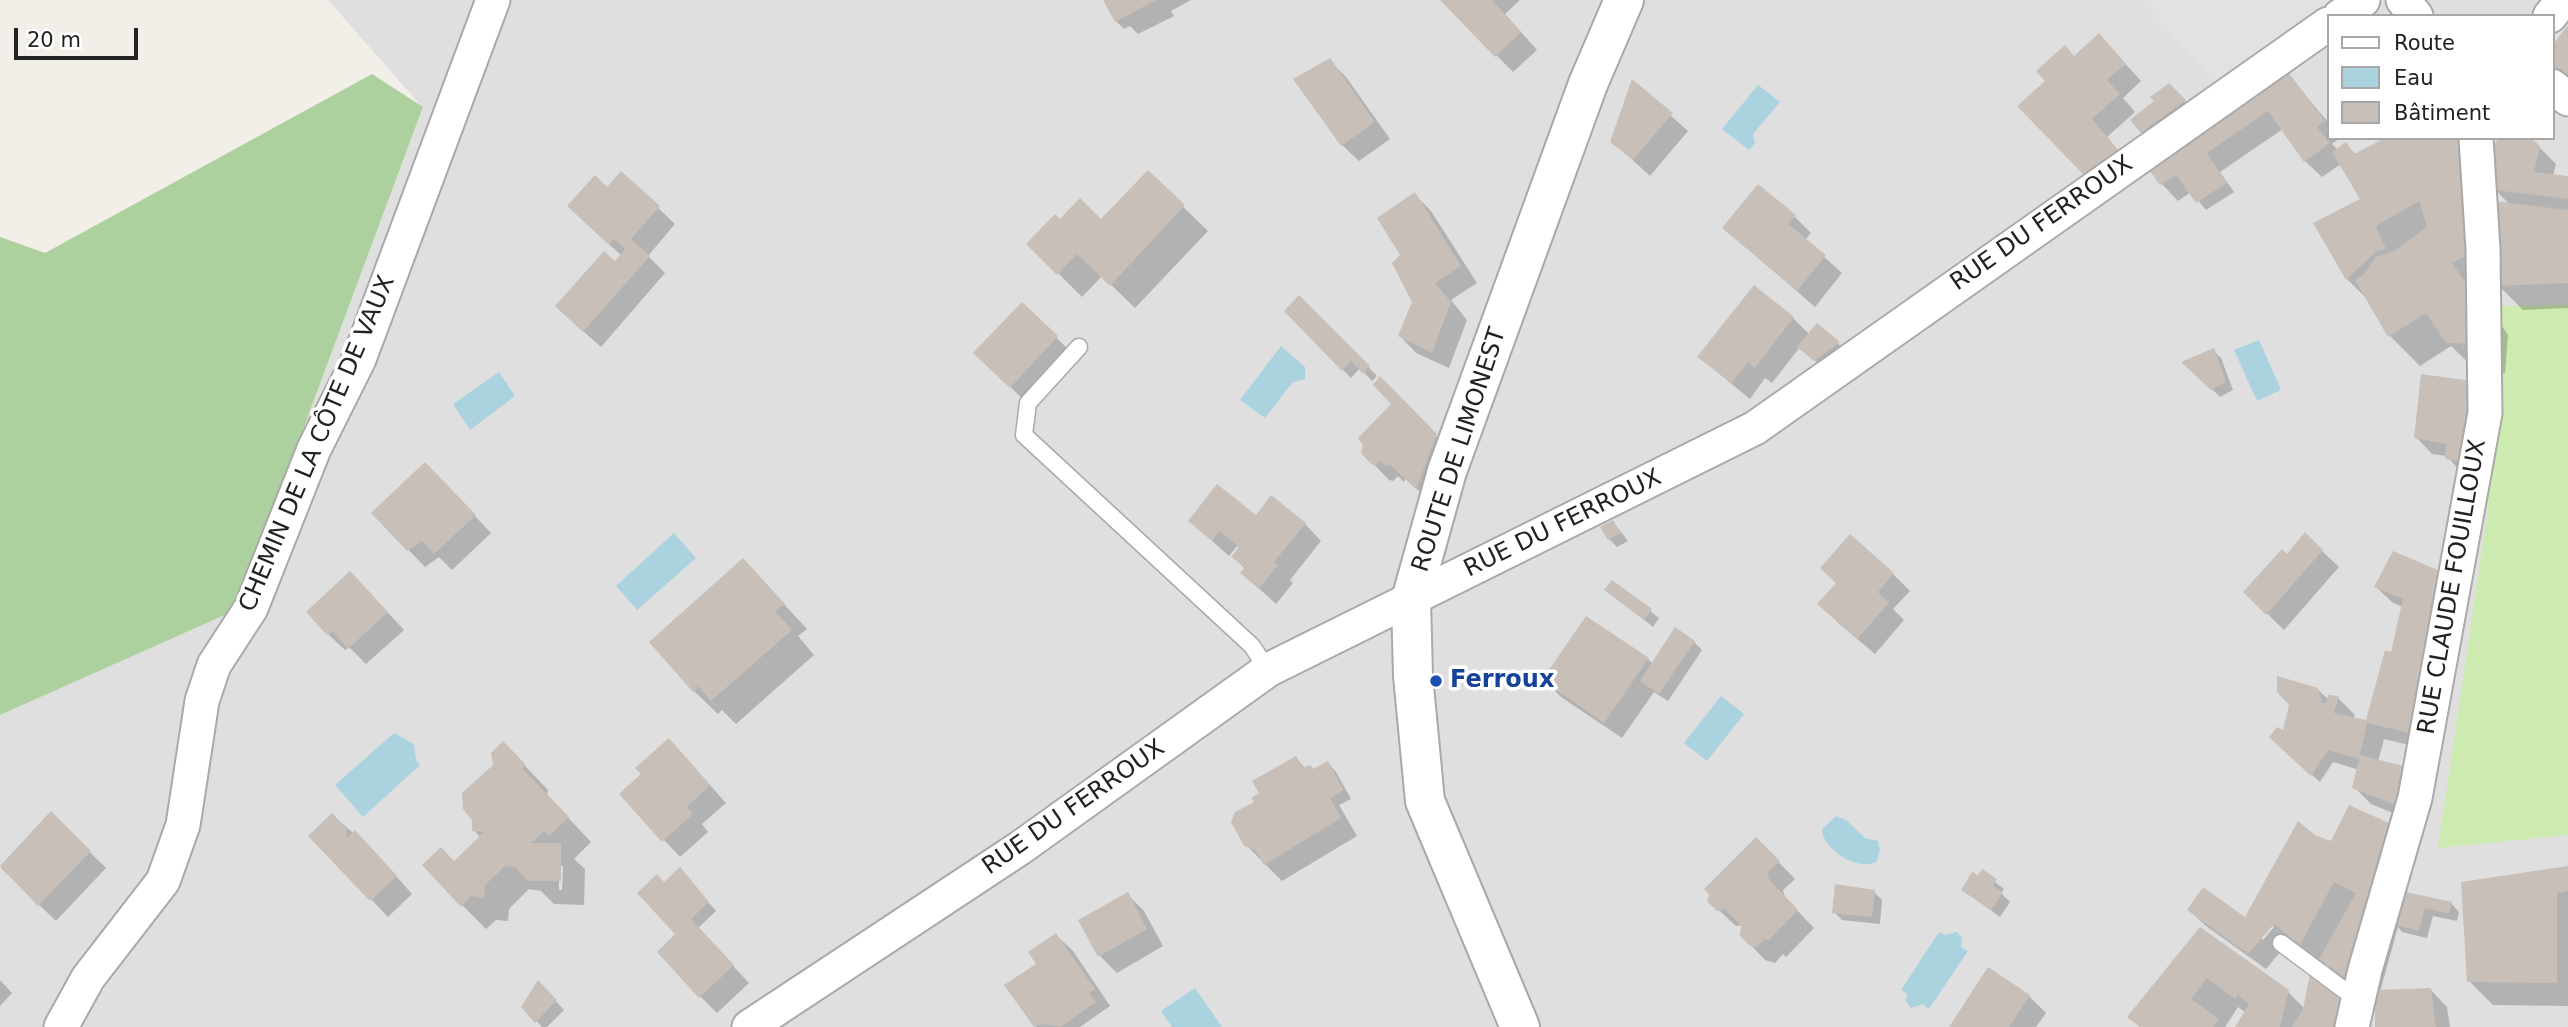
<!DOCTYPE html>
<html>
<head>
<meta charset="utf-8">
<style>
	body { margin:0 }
	#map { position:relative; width:2568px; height:1027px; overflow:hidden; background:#f2efe9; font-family:"DejaVu Sans",sans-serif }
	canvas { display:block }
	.legend { position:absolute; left:2327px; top:14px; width:228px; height:126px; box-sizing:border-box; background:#fff; border:2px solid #a7a7a7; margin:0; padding:9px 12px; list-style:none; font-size:21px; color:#222 }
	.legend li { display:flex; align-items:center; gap:14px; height:35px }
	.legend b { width:35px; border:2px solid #a7a7a7 }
	.scale { position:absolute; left:14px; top:28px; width:124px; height:32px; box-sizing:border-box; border:4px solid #222; border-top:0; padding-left:9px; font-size:21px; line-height:24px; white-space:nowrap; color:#222; -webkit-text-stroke:5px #fff; paint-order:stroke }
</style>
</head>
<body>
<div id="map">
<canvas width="2568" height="1027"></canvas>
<ul class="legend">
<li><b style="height:9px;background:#fff"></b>Route</li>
<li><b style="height:19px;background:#aad3df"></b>Eau</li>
<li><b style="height:19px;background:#c7bfb8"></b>Bâtiment</li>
</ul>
<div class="scale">20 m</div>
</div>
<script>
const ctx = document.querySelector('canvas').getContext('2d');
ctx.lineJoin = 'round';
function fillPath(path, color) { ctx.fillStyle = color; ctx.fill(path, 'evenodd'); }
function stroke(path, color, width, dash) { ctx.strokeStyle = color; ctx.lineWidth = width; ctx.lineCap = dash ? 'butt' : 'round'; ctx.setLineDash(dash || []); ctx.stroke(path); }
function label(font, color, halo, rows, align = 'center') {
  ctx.font = font + ' "DejaVu Sans",sans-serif'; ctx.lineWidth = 7; ctx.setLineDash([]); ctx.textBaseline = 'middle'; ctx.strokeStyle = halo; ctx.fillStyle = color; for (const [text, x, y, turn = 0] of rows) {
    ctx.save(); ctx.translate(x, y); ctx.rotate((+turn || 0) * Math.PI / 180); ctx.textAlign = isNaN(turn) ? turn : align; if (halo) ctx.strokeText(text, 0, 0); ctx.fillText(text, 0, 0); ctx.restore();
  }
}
fillPath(new Path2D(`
	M328 0H2568V1027H0V715L236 610 423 108ZM2328 16H2552V138H2328Z`), '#e0dfdf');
fillPath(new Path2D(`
	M2568 305V835L2438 848 2488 509 2494 306Z`), '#cdebb0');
fillPath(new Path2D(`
	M372 74 423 107 236 610 0 715V237L45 253Z`), '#add19e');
fillPath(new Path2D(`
	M2141 0H2334L2215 82Z`), '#e2e2e2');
fillPath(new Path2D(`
	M1758 85 1780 102 1753 134 1755 143 1749 150 1722 129Z
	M2259 340 2281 390 2257 401 2234 350Z
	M1281 346 1305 367V379L1292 383 1265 418 1240 400Z
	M499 372 515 396 470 430 453 404Z
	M674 533 696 558 637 610 616 586Z
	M1721 696 1744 714 1707 761 1684 743Z
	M394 733 414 744 416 760 420 765 363 817 335 785Z
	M1836 816 1846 820 1865 838 1878 841 1880 851 1877 861C1858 873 1822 849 1822 829Z
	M1939 932 1945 935 1957 932 1962 938 1961 947 1968 951 1929 1009 1923 1004 1911 1008 1906 1001 1907 994 1901 990Z
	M1195 988 1222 1027H1172L1161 1011Z`), '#aad3df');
fillPath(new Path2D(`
	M1105 0H1191L1171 11 1174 16 1138 34 1130 26 1124 29 1116 21Z
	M1442 0H1520L1505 14 1537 50 1513 72Z
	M2099 35 2141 81 2123 98 2135 112 2107 137 2133 168 2101 189 2084 173 2048 82Z
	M1329 60 1346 77 1390 139 1359 161 1342 145Z
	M2289 76 2328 122V138H2340L2332 144 2338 150 2346 144 2356 155 2495 179 2539 147 2556 164 2553 176 2568 178V308L2523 310 2498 285 2481 294 2508 335 2505 373 2478 372 2451 346 2420 366 2390 336 2369 301 2347 279 2316 224 2362 200 2341 164 2322 177 2305 161 2283 129 2220 172 2234 192 2206 210 2191 192 2178 201 2162 184 2153 171ZM2493 187 2510 205 2494 203Z
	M1633 82 1688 131 1650 176 1612 141Z
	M2169 85 2192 109 2150 140 2142 132 2156 101Z
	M621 173 675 224 648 256 665 273 601 347 574 323 622 256 586 223 607 189Z
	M1148 173 1208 231 1135 308 1102 276 1082 297 1029 244 1061 222H1101Z
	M1415 195 1431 211 1477 283 1451 300 1467 320 1449 368 1416 353 1400 336 1414 302 1402 255Z
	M1795 217 1811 233 1805 240 1842 273 1815 307 1725 228Z
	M1299 297 1377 376 1372 381 1360 368 1351 378 1286 311Z
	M1022 304 1073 354 1027 403 975 353Z
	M1793 318 1810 335 1817 325 1846 351 1823 368 1800 347 1772 383 1765 378 1750 399 1699 357Z
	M2213 350 2221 358 2233 390 2220 397 2184 362Z
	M1380 379 1452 452 1433 504 1406 479 1404 482 1398 476 1393 481 1389 480 1363 453 1394 404Z
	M2471 383 2463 475 2447 456 2432 454 2416 437Z
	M442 481 491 533 452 570 439 557 425 567 373 513Z
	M1256 517 1305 524 1321 541 1290 580 1293 583 1276 604 1242 573 1245 569 1234 557 1240 549 1237 546 1229 556 1190 521Z
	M1613 522 1628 541 1617 547 1609 539Z
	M2322 551 2339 567 2284 630 2245 592 2287 556Z
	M743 560 807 629 798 636 814 655 736 724 722 710 718 714 694 691Z
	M1893 574 1910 591 1893 609 1904 620 1875 654 1836 621Z
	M2444 575 2430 750 2384 739 2378 762 2406 769 2410 820 2371 804 2354 787 2359 770 2333 762 2320 782 2279 745 2284 732 2317 689 2329 700 2338 698 2355 715 2353 719 2367 722 2392 654 2403 607 2393 603 2376 587Z
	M1612 582 1659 618 1653 627 1606 590Z
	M367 590 404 630 366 664 349 647 345 650 328 634Z
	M1694 642 1702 650 1668 701 1654 692 1622 738 1561 697 1544 680 1648 659 1653 664Z
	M503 743 548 790 547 795 591 842 574 859 585 869 584 905 554 904 541 891 529 889 509 909 508 921 496 920 486 929 462 905 454 863 481 838 474 830ZM559 866H563L562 890H559Z
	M685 757 726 803 702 824 708 832 680 857 621 794Z
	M1296 758 1306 769 1314 771 1328 763 1336 772 1351 799 1339 805 1357 836 1282 881 1246 845 1257 802Z
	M51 814 106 868 56 921 1 868Z
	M332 815 372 849 412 894 388 917 311 836Z
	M2388 825 2412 849 2407 894 2451 903 2459 912 2457 921 2433 916 2427 938 2402 932 2398 927 2380 992 2431 990 2447 1007 2450 1027H2376L2375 1000 2345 983 2326 964 2325 967 2281 933 2274 942 2282 950 2266 969 2206 926 2189 910 2252 924 2314 836 2332 843ZM2271 924 2274 927 2263 940 2260 938Z
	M1756 839 1795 879 1783 890 1785 898 1814 928 1786 957 1783 954 1775 963 1765 960 1748 942 1743 925 1736 926 1709 901Z
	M2568 868V1006L2493 1005 2469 981Z
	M1982 872 2004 889 2001 893 2010 902 2000 917 1963 890Z
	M687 878 716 911 698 928 749 983 717 1013 700 996 677 934 664 884Z
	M1874 892 1882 900 1880 924 1842 920 1834 912Z
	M1127 894 1144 911 1163 946 1117 973 1100 956 1080 921Z
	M2201 930 2287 991 2305 1009 2367 1027H2237L2246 1013 2238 1007 2225 1027H2140L2130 1017Z
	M1056 935 1073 951 1110 1006 1080 1027H1036L1007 986 1039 964Z
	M0 980 12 993 0 1006Z
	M539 983 564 1010 547 1027H542L523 1007Z
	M2029 996 2046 1013 2036 1027H1951Z`), '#0003');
fillPath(new Path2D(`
	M1103 0H1156L1115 22Z
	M1440 0H1492L1521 32 1495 57Z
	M2568 25V82L2552 71V46Z
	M2099 33 2126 64 2107 80 2120 94 2092 119 2118 150 2083 174 2017 106 2045 81 2036 71 2065 45 2074 56Z
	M1330 58 1375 122 1341 146 1293 79Z
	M2289 73 2325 121 2317 127 2330 143 2304 162 2268 111 2207 153 2227 183 2196 203 2176 175 2160 185 2150 171Z
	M1632 79 1673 113 1633 160 1610 142Z
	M2169 83 2186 100 2141 133 2130 120 2154 101 2150 97Z
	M2385 138H2461L2468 255 2452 263 2479 303 2475 344 2446 343 2426 313 2388 337 2355 280 2363 275 2376 257 2394 251 2427 227 2419 201 2376 226 2386 249 2377 251 2346 280 2313 223 2360 199 2332 152 2346 142 2354 154Z
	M2499 138H2531L2540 146 2534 172 2568 176V199L2494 190 2492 148Z
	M1148 170 1185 205 1110 286 1077 254 1057 275 1026 244 1055 214 1060 219 1080 198 1101 219Z
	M621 171 660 206 631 239 650 256 583 332 555 306 604 251 615 261 625 249 614 239 609 245 567 206 595 175 607 187Z
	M1758 184 1796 215 1788 224 1826 255 1797 291 1722 228Z
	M1415 192 1461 266 1435 283 1451 302 1432 353 1398 336 1412 302 1392 263 1400 255 1377 218Z
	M2494 201 2568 210V283L2497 286Z
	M1754 285 1794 317 1755 368 1748 362 1732 383 1697 357Z
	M1299 295 1370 366 1363 374 1351 361 1342 371 1284 311Z
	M1022 302 1058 336 1010 388 973 353Z
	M1817 323 1840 342 1814 361 1797 347Z
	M2214 348 2226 382 2211 390 2181 362Z
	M2421 374 2472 381 2461 461 2445 459 2446 444 2414 438Z
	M1380 376 1437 434 1416 489 1389 464 1386 466 1380 461 1376 465 1371 464 1361 453 1363 445 1358 438 1391 404 1373 385Z
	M425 462 476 515 434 554 422 541 407 551 371 513Z
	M1217 484 1256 515 1271 495 1306 523 1274 562 1278 565 1259 589 1240 573 1245 567 1231 557 1239 547 1219 531 1212 541 1188 521Z
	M1613 520 1621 533 1608 540 1600 527Z
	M2305 532 2323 550 2266 615 2243 592 2282 549 2287 554Z
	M1850 534 1894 573 1878 592 1889 603 1857 639 1817 604 1836 583 1820 568Z
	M2393 551 2445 573 2414 734 2367 723 2360 755 2407 767 2404 787 2393 804 2352 788 2359 759 2328 750 2311 776 2269 737 2277 727 2283 730 2289 705 2277 692V676L2318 688 2322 703H2326L2328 695 2339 696 2334 713 2366 720 2385 650 2391 652 2403 599 2374 587Z
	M743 558 785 604 775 611 792 630 711 701 698 686 693 692 649 642Z
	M350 571 388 612 348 649 332 631 327 635 306 612Z
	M1612 580 1652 609 1644 620 1604 590Z
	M1586 616 1649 658 1604 723 1542 680Z
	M1675 627 1695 641 1659 694 1640 681Z
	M669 738 710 785 687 807 693 814 662 842 619 794 641 774 635 768Z
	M503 741 525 764 523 769 569 817 549 836 544 831 531 843H561V881H528L516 868 505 866 485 885 484 898 471 896 461 907 422 865 441 847 454 861 484 832 472 831V820L463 809 462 793 493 765 491 753Z
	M1296 756 1303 768 1310 765 1313 769 1328 761 1344 790 1330 798 1341 818 1264 865 1255 850 1244 846 1231 822 1235 812 1254 802 1251 798 1259 793 1252 781Z
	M2349 805 2389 823V841L2347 979 2319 959 2356 893 2334 882 2300 945 2274 924 2248 954 2187 910 2203 887 2245 917 2298 821 2315 835 2331 841Z
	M51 811 91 851 38 906 0 866Z
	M332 813 347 829 346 839 355 830 397 876 370 901 308 836Z
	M1756 837 1780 861 1767 873 1769 879 1798 910 1768 941 1765 939 1756 947 1749 945 1740 936 1741 926 1725 909 1717 911 1707 901 1709 894 1704 889Z
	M2568 866V891L2557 893V983L2467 982 2461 882Z
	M680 867 709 902 691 919 734 965 699 998 657 952 675 934 637 893 657 874 664 882Z
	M1982 869 1997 879 1993 886 2003 892 1991 910 1961 890 1972 872 1978 875Z
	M1835 884 1875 890 1872 917 1832 913Z
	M2401 891 2452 902 2449 914 2425 908 2419 931 2392 924Z
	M1128 892 1147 929 1098 957 1078 920Z
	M2200 927 2289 990 2280 1027H2235L2249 1004 2238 995 2235 999 2207 978 2191 999 2219 1019 2213 1027H2140L2127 1017Z
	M1056 933 1095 989 1089 993 1096 1002 1061 1027 1042 1024 1034 1027 1004 985 1036 964 1028 952Z
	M1988 967 2030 995 2009 1027H1949Z
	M2310 974 2343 1000V1009L2332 1027H2292L2303 1009Z
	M538 980 557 1000 535 1023 521 1007Z
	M2431 988 2436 1027H2375V990Z`), '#c7bfb8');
const service = new Path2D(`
	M1079 347 1028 403 1024 435 1252 646 1268 670
	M2281 943 2344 990 2360 993`);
const minor = new Path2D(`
	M2403 0 2416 16
	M2340 16 2363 0
	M2550 16 2563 0
	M2552 86 2568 99
	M61 1027 88 978 163 881 183 825 202 701 214 665 251 608 314 449 359 359 493 0
	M749 1027 1020 848 1268 670 1755 428 2328 24
	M2352 1027 2365 970 2415 798 2485 413 2483 249 2476 138`);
const tertiary = new Path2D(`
	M1520 1027 1425 801 1413 676 1411 600 1447 471 1588 84 1624 0`);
stroke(service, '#a9a9a9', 19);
stroke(minor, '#a9a9a9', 37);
stroke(tertiary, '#a9a9a9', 42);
stroke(service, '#fff', 16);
stroke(minor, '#fff', 33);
stroke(tertiary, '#fff', 38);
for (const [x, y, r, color] of [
	[1436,681,7,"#1a4fb4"]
]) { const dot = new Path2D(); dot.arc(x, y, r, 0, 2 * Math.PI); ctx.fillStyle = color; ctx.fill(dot); stroke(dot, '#fff', 2.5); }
label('24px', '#222', '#fff', [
	["RUE DU FERROUX",2042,224,-35],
	["CHEMIN DE LA CÔTE DE VAUX",318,444,-67],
	["ROUTE DE LIMONEST",1460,450,-72],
	["RUE DU FERROUX",1563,524,-26],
	["RUE CLAUDE FOUILLOUX",2453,587,-80],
	["RUE DU FERROUX",1074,808,-35]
]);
label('bold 24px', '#164399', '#fff', [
	["Ferroux",1450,681]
], 'left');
</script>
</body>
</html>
